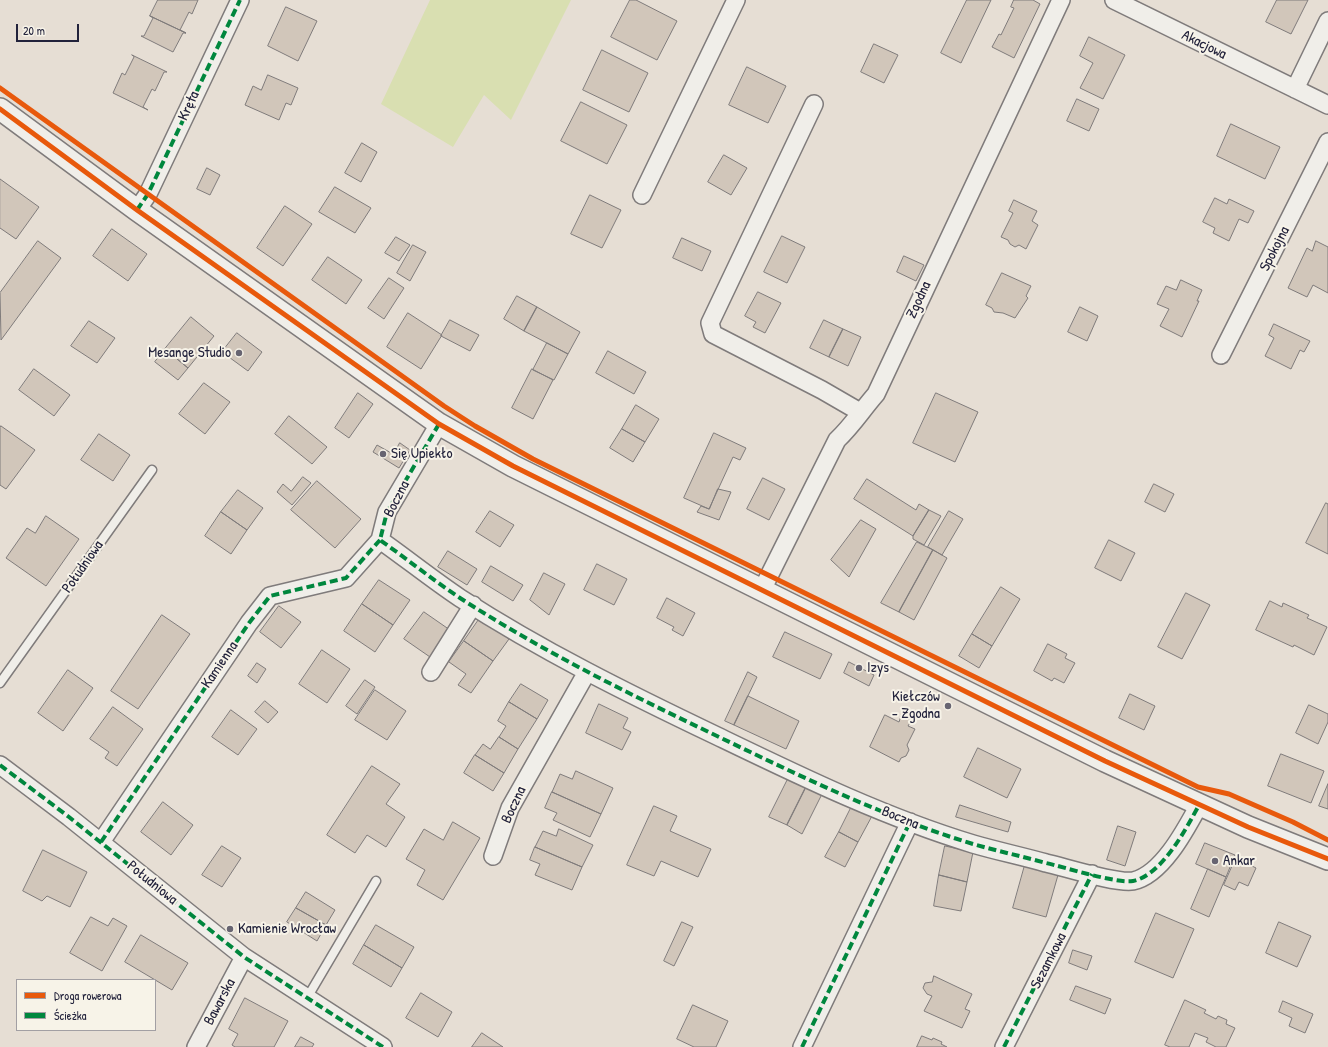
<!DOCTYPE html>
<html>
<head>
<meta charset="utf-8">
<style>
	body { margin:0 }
	#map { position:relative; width:1328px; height:1047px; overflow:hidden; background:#e6ded4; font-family:"Patrick Hand",sans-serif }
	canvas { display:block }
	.legend { position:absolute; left:16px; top:979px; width:140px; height:52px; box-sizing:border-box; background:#f7f3e8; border:1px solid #a29fa3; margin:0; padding:5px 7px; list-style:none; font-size:12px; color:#22223b }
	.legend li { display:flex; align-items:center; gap:8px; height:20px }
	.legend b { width:20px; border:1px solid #a29fa3 }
	.scale { position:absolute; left:16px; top:24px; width:63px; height:18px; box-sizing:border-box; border:2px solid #22223b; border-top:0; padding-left:5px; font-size:12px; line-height:14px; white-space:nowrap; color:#22223b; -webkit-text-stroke:3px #f7f3e8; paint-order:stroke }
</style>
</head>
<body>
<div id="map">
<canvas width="1328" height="1047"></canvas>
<ul class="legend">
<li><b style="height:5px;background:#e8590c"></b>Droga rowerowa</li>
<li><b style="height:5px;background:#00873e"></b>Ścieżka</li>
</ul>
<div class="scale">20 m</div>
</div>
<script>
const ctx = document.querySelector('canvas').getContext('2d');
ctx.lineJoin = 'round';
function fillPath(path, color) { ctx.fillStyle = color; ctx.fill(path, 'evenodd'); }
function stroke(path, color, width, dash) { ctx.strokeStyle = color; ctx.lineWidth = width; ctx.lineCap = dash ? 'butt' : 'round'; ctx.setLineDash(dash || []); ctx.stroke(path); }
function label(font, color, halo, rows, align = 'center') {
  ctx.font = font + ' "Patrick Hand",sans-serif'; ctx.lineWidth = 4; ctx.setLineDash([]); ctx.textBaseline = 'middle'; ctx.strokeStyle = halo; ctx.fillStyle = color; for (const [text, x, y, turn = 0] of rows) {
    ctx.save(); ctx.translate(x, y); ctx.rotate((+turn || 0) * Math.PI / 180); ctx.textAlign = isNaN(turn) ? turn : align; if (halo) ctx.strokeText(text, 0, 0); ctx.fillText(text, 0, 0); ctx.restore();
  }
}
fillPath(new Path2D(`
	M430 0H571L511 120 484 95 453 147 381 104Z`), '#d9dfb1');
const building = new Path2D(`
	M158 0H198L192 14 189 12 180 30 186 33 150 16Z
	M630 0H636L677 21 657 60 611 37Z
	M967 0H991L961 63 941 53Z
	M1014 0H1033L1040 4 1014 58 992 47 999 34 1001 35 1014 8 1011 7Z
	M1277 0H1308L1291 34 1266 22Z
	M286 7 317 21 298 61 268 46Z
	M150 16 186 33H183L173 52 141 36H144L153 18Z
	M1089 37 1125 55 1103 99 1080 88 1093 63 1080 56Z
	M874 44 898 55 884 83 861 72Z
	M602 50 648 73 629 112 583 90Z
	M132 55 167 72H164L155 91 152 89 143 107 148 110 113 93 122 73 125 75 134 57Z
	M747 67 786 86 768 123 729 105Z
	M268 75 298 88 291 105 286 103 279 120 245 105 253 86 261 90Z
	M1077 99 1099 109 1089 131 1067 121Z
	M581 102 627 125 607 164 561 141Z
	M1231 124 1280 147 1265 179 1217 156Z
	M362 143 377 152 361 182 345 173Z
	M724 155 747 168 731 195 708 182Z
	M207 168 220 175 210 195 197 189Z
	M0 179 39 207 16 239 0 228Z
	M335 187 371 208 355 233 319 212Z
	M590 195 621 210 602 248 571 234Z
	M1215 198 1227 204 1229 199 1254 211 1248 223 1239 219 1229 241 1213 233 1215 228 1203 222Z
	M1014 200 1037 211 1032 221 1038 225 1026 249 1019 245 1015 247 1010 244 1008 240 1001 237 1013 213 1009 211Z
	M285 206 312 224 283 266 257 248Z
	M112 229 147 254 128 281 93 256Z
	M782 236 805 247 787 283 764 272Z
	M396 237 410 245 399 261 385 253Z
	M682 238 711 251 702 271 673 258Z
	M38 241 61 258 1 340 0 293Z
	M1316 241 1328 247V293L1313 285 1307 297 1288 288 1307 248 1312 251Z
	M413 245 426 252 410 281 397 273Z
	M904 256 924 265 916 281 897 272Z
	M328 257 362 280 346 304 312 280Z
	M1002 273 1031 286 1026 296 1028 298 1015 318 1003 313 994 312 992 308 986 305Z
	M389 278 404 288 384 319 368 308Z
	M1181 280 1202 290 1197 301H1199L1182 337 1160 326 1169 309 1157 304 1166 286 1176 290Z
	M758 292 781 303 765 333 753 327 756 322 745 316Z
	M517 296 537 307 524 331 504 319Z
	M537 307 580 332 568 354 524 331Z
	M1080 307 1098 316 1087 341 1068 332Z
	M408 313 442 335 421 369 387 347Z
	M191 317 214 336 188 368 165 349Z
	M450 320 479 335 470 351 441 336Z
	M824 320 843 329 829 357 810 348Z
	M89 321 115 338 97 363 71 346Z
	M1274 324 1310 341 1304 352 1300 350 1291 369 1265 356 1274 338 1269 335Z
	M843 329 861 337 848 366 829 357Z
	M237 333 262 352 248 371 222 352Z
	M547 343 568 354 554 380 533 370Z
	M165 349 188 368 178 380 155 362Z
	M608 351 646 372 634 394 596 373Z
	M34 369 70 395 54 416 19 390Z
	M532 369 553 380 533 419 512 408Z
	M204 383 230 402 205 434 179 414Z
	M358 393 373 404 349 438 335 428Z
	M936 393 978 412 955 462 913 443Z
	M636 405 659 419 645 442 622 429Z
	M289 416 327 447 312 464 275 434Z
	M1 426 35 450 6 489 0 485V428Z
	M622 429 645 442 633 462 610 448Z
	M714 433 746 448 740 460 733 457 709 509 684 498Z
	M99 434 130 455 113 481 81 460Z
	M400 443 410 450 399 468 373 452 377 445 393 454Z
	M303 477 311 483 292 505 277 492 283 484 291 491Z
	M763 478 785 489 769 520 747 509Z
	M867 479 916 510 919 504 929 510 913 536 854 499Z
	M317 481 361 519 335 548 291 510Z
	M1154 484 1174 494 1165 512 1145 502Z
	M718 489 731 492 719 520 697 512 701 506 709 509Z
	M238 490 263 508 247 530 221 512Z
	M1326 503 1328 504V554L1306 543Z
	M929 510 941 516 924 545 913 539V536Z
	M490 511 514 525 500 547 476 532Z
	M949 511 963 519 942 555 928 547Z
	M221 512 247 530 231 554 205 536Z
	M46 516 79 539 46 586 6 558 27 528 35 533Z
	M861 520 876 529 849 577 831 560Z
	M1109 540 1135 553 1121 581 1095 568Z
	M917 542 933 550 899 612 881 603Z
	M933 550 947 558 914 620 899 612Z
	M448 551 477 569 467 585 438 567Z
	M597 564 627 579 614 605 584 590Z
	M491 566 523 585 513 601 482 582Z
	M544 573 565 584 549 615 530 600Z
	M379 580 410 600 393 625 362 604Z
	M1001 587 1020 599 992 646 972 634Z
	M1186 593 1210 605 1182 659 1158 647Z
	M667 598 695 613 683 636 672 630 674 627 657 618Z
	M1270 601 1282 607 1283 603 1309 615 1307 618 1327 627 1314 655 1294 645 1293 647 1256 630Z
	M362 604 393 625 375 652 344 631Z
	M279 606 301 622 281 648 260 632Z
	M424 612 450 630 430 657 404 639Z
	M162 615 190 634 138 709 111 691Z
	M480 618 509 639 493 661 464 641Z
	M785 632 832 654 820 679 773 657Z
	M972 634 992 646 979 668 959 656Z
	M464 641 493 661 471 693 458 685 466 674 449 662Z
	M1048 644 1067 654 1065 658 1075 663 1064 683 1054 678 1052 681 1034 671Z
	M322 650 350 669 327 703 299 684Z
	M849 662 874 675 869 686 844 673Z
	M257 663 266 669 257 683 248 676Z
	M68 670 93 688 63 731 38 713Z
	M748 672 757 677 734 725 725 721Z
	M365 680 375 687 357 714 346 706Z
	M521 684 548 700 537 719 509 702Z
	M375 690 406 711 387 740 355 720Z
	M1130 694 1155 706 1144 730 1119 718Z
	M748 696 799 721 786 749 734 725Z
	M265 701 278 712 268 723 255 712Z
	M509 702 537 719 518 749 499 737 506 726 498 721Z
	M599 704 628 718 623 728 631 732 622 750 586 733Z
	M1309 705 1328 714V722L1318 744 1296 733Z
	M113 707 143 729 117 766 105 758 109 752 90 739Z
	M231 710 257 729 238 755 212 737Z
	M885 715 899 722 901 716 911 721 908 726 915 729 907 745 909 750 906 756 901 758 899 762 870 747Z
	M499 737 518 749 504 773 475 755 483 744 490 749Z
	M978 748 1021 769 1007 798 964 777Z
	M1281 754 1324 771 1311 803 1268 786Z
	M475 755 504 773 493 791 464 773Z
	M372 766 400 784 386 804 405 817 386 847 367 835 355 853 327 835Z
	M576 771 613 788 601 814 552 792 560 774 572 779Z
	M789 777 806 787 787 825 769 817Z
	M1328 784V809L1319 806Z
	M806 787 822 794 802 834 787 825Z
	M552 792 601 814 590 837 553 820 557 813 545 808Z
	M163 802 193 825 171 855 141 832Z
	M960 805 1011 822 1008 832 956 817Z
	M654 806 677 816 670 831 711 849 698 877 661 861 654 876 627 865Z
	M852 806 872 816 858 842 839 832Z
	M453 822 480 838 443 900 417 885 425 870 406 859 424 829 443 840Z
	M1118 826 1136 832 1125 866 1107 860Z
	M559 829 593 845 582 867 535 847 543 831 556 836Z
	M839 832 858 842 845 867 825 857Z
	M1205 843 1235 855 1226 877 1196 864Z
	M222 846 241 858 222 887 202 875Z
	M945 846 973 852 967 882 939 875Z
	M535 847 582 867 572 890 535 875 540 864 530 860Z
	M43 850 87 872 70 907 47 896 42 901 23 891Z
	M1236 858 1256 868 1248 886 1239 882 1235 890 1224 885Z
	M1025 865 1058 875 1046 917 1013 908Z
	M1208 869 1226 877 1209 917 1191 909Z
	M939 875 967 882 961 911 934 906Z
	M306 892 335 910 326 925 296 908Z
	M296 908 326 925 317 941 287 922Z
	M1156 913 1194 929 1173 978 1135 962Z
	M91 917 108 926 113 918 127 926 102 971 70 953Z
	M682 922 693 927 674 966 664 961Z
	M1279 922 1311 936 1297 967 1266 953Z
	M376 925 414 947 402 968 364 945Z
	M141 935 188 963 172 990 125 962Z
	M364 945 402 968 391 987 353 964Z
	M1073 950 1092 956 1087 970 1069 963Z
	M934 976 972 994 965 1009 970 1011 962 1028 924 1011 932 996 927 994 923 988 925 983 932 982Z
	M1076 986 1111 999 1105 1014 1070 1000Z
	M421 993 452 1012 438 1037 406 1018Z
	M245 998 288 1021 274 1047H235L232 1045 238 1034 229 1029Z
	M1185 1000 1206 1010 1204 1013 1216 1019 1218 1016 1227 1020 1226 1024 1235 1028 1226 1047H1216L1206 1042 1208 1038 1195 1033 1189 1047H1170L1165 1045Z
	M1283 1001 1313 1014 1305 1033 1289 1026 1292 1018 1279 1012Z
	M693 1005 728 1021 716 1047H694L677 1039Z
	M482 1033 503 1047H472Z
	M922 1036 932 1040 933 1038 942 1042 941 1044 947 1047H917Z
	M301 1037 314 1044 312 1047H295Z`);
fillPath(building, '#d1c6ba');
stroke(building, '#7f7b7b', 1);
const service = new Path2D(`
	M0 683 152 470
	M307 998 376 881`);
const minor = new Path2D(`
	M1114 0 1328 105
	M1295 89 1328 21
	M814 104 710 323 713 334 822 390 860 412
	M642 195 736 0
	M137 210 148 194 240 0
	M1221 355 1328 142
	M439 424 387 512 380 540C407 559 433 580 460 598 542 651 629 694 717 736 800 776 884 817 973 844 997 851 1021 856 1046 863 1064 867 1117 884 1133 881 1162 875 1186 829 1199 805
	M762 590 837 440C852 426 862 410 876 394L1061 0
	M431 672 473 605
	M0 765 69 817 244 957 383 1047
	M101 842 249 623 270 596 346 578 380 540
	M493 856 510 808 587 672
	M196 1047 244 957
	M802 1047 910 822
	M1004 1047 1092 874`);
const tertiary = new Path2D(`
	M0 109 137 210 439 424 513 466 1105 761 1248 827 1328 859`);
stroke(service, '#7f7b7b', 11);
stroke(minor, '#7f7b7b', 20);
stroke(tertiary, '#7f7b7b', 24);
stroke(service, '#f0eee9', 8);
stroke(minor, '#f0eee9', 17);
stroke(tertiary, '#f0eee9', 21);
stroke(new Path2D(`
	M137 210 148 194 240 0
	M439 424 387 512 380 540C407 559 433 580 460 598 542 651 629 694 717 736 800 776 884 817 973 844 997 851 1021 856 1046 863 1064 867 1117 884 1133 881 1162 875 1186 829 1199 805
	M0 765 69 817 244 957 383 1047
	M101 842 249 623 270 596 346 578 380 540
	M802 1047 910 822
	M1004 1047 1092 874`), '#00873e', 4, [8, 4]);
stroke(new Path2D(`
	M0 88 444 406 475 426 533 459 1198 787 1229 794 1293 822 1328 840
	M0 109 137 210 439 424 513 466 1105 761 1248 827 1328 859`), '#e8590c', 5);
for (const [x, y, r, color] of [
	[239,353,4,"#676471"],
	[383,454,4,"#676471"],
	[859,668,4,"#676471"],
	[948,706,4,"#676471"],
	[1215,861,4,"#676471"],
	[230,929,4,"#676471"]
]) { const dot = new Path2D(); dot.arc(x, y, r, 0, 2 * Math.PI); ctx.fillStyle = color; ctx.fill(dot); stroke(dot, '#f7f3e8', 1.5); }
label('15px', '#22223b', '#f7f3e8', [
	["Akacjowa",1204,45,26],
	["Kręta",189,106,-65],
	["Spokojna",1275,249,-63],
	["Zgodna",919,300,-65],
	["Boczna",397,499,-63],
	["Południowa",83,567,-55],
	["Kamienna",220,665,-56],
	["Boczna",514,805,-65],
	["Boczna",900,818,22],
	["Południowa",152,883,39],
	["Sezamkowa",1049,961,-63],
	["Bawarska",220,1002,-62]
]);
label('15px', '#22223b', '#f7f3e8', [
	["Mesange Studio",231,353,"right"],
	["Się Upiekło",391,454],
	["Izys",867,668],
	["Kiełczów",940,697,"right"],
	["- Zgodna",940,714,"right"],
	["Ankar",1223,861],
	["Kamienie Wrocław",238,929]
], 'left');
</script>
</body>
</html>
